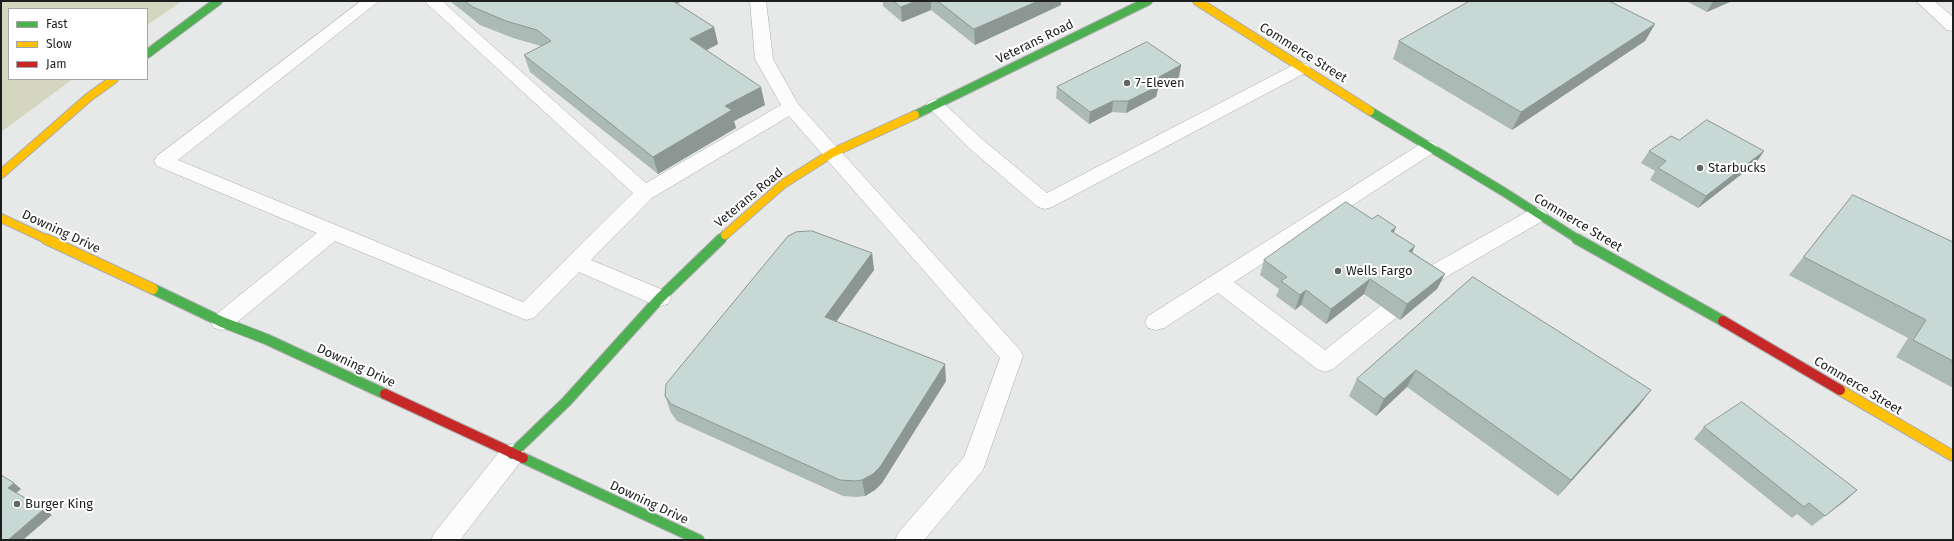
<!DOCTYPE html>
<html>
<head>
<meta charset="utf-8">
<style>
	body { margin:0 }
	#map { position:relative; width:1954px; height:541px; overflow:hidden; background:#e6e9e7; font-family:"Fira Sans",sans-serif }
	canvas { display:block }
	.frame { position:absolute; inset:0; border:2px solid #1d1f1e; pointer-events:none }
	.legend { position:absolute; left:8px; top:8px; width:140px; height:72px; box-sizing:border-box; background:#fff; border:1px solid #a5a5a5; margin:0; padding:5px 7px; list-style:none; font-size:12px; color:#1d1f1e }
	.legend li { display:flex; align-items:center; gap:8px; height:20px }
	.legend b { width:20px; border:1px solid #a5a5a5 }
</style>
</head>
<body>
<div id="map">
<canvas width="1954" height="541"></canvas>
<div class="frame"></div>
<ul class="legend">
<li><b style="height:5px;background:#4caf50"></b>Fast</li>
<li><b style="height:5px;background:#ffc107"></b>Slow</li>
<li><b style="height:5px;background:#c62828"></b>Jam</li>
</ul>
</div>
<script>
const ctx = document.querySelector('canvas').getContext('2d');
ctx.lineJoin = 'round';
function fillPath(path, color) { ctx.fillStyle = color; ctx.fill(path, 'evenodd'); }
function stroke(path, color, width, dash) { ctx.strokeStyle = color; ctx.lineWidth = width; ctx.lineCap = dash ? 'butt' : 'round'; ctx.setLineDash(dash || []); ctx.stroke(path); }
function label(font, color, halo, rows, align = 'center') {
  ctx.font = font + ' "Fira Sans",sans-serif'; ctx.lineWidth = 4; ctx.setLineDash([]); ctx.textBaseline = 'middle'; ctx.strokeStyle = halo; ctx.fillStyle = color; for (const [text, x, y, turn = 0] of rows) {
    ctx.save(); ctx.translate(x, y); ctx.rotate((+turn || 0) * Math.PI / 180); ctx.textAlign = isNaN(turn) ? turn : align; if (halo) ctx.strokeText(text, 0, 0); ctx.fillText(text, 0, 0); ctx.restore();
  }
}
fillPath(new Path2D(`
	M1 1H182L147 25V9H9V79H73L1 132Z`), '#d5d6bf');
const lane = new Path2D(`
	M361 1H379L178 160 523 302 633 193 424 1H442L646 183 781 105 755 59 750 1H766L773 59 798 104 1020 350 1023 356 983 470 924 540H895L899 532 964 457 1000 358 789 116 652 198 591 260 668 292 671 298 668 304 660 306 652 304 579 272 534 318 526 320 335 241 230 328 222 330 214 328 211 322 214 316 317 233 157 166 154 161 157 156Z
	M1916 1H1934L1953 17V31L1947 30Z
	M1301 63 1307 64 1310 68 1307 72 1052 207 1045 209 1038 207 969 148 926 105 929 101 935 99 941 101 983 140 1047 193 1295 64Z
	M1429 141 1436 143 1438 147 1436 151 1234 282 1325 350 1432 265 1530 210 1537 208 1544 210 1547 215 1544 220 1446 277 1333 369 1325 372 1317 369 1218 293 1164 328 1156 330 1148 328 1145 322 1148 316 1422 143Z
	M512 444 521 447 524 454 521 461 460 540H431L435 532 503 447Z`);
const fastFar1 = new Path2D(`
	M147 54 218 1
	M1370 111 1504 192 1579 240
	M915 115 1148 1
	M720 240 725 235`);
const fast = new Path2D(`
	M1577 239 1723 321
	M153 289 222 322 266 339 385 394
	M512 454 567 401 660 298 721 239
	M523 458 699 540`);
const slowFar1 = new Path2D(`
	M1197 1 1370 111
	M1 174 89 97 114 79
	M1 218 48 240
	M725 235 783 184 832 153 915 115`);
const slow = new Path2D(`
	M46 239 153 289
	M1840 390 1953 456`);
const jam = new Path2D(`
	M1723 321 1840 390
	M385 394 523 458`);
stroke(lane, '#aaacaa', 1);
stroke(fastFar1, '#aaacaa', 10);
stroke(fast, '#aaacaa', 12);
stroke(slowFar1, '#aaacaa', 10);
stroke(slow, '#aaacaa', 12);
stroke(jam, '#aaacaa', 12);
fillPath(lane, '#fbfcfb');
stroke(fastFar1, '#4caf50', 8);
stroke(fast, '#4caf50', 10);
stroke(slowFar1, '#ffc107', 8);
stroke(slow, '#ffc107', 10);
stroke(jam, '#c62828', 10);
fillPath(new Path2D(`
	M450 1H682L677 4 714 27 718 44 707 50 765 105 734 121 736 128 658 174 530 72 524 55 541 46 513 38 480 25Z
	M883 1H1061V5L975 45 931 10 902 22 883 6Z
	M1686 1H1732L1707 12Z
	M1655 24 1645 41 1512 130 1393 59 1399 41Z
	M1181 65 1179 77 1158 89 1156 97 1126 113 1112 112 1089 124 1056 98 1057 87Z
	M1679 140 1764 151 1756 163 1698 208 1650 180 1655 171 1641 163 1649 151Z
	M1853 195 1953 242V388L1896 357 1908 338 1789 275Z
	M1372 219 1415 246 1412 252 1445 274 1437 289 1400 320 1364 294 1326 324 1301 305 1295 310 1276 296 1279 289 1260 275 1264 260Z
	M872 253 874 270 836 322 946 381 882 483 875 490 865 496 857 497 843 496 677 421 671 413 665 396Z
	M1473 277 1638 407 1558 496 1407 387 1376 416 1349 396 1357 379Z
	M1704 427 1857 490 1812 526 1797 514 1792 518 1694 439Z`), '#acbab6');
fillPath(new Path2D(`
	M663 1H682L665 10Z
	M916 1H931V10L902 22 901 7Z
	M1038 1H1061V5L975 45 974 29Z
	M1713 1H1732L1707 12Z
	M1655 24 1645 41 1512 130 1521 112Z
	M714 27 718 44 695 56 690 39Z
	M1181 65 1179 77 1158 89 1156 97 1126 113 1128 101 1159 77Z
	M761 87 765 105 734 121 736 128 658 174 653 157 725 106Z
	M1113 101 1112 112 1089 124 1090 112Z
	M1764 151 1756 163 1698 208 1706 196Z
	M1396 227 1390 243 1391 231Z
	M1415 246 1408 262 1409 251Z
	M872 253 874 270 827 334 825 317Z
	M1445 274 1437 289 1400 320 1407 304Z
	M1370 279 1364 294 1326 324 1331 309Z
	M1306 290 1301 305 1295 310 1300 295Z
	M945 364 946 381 882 483 875 490 865 496 862 480Z
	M1416 370 1407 387 1376 416 1384 399Z
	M1651 390 1638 407 1558 496 1571 480Z
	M14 483 21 489 15 494 8 488Z
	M1857 490 1845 501 1812 526 1825 516Z
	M44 509 52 515 23 540H8Z`), '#8c9794');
const building = new Path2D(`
	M465 1H673L714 27 690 39 761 87 725 106 732 110 653 157 524 55 551 41 537 30 506 21 473 7Z
	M894 1H916L901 7Z
	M938 1H1038L974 29Z
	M1470 1H1609L1655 24 1521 112 1399 41Z
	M1147 42 1181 65 1159 77 1158 86 1128 101H1113L1090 112 1057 87Z
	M1707 120 1764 151 1706 196 1658 168 1666 161 1649 151 1671 136 1679 140Z
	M1853 195 1953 242V361L1913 340 1926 320 1804 257Z
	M1346 202 1372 219 1378 215 1396 227 1391 231 1415 246 1409 251 1445 274 1407 304 1370 279 1331 309 1306 290 1300 295 1281 281 1287 277 1264 260Z
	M812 231 872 253 825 317 945 364 880 467 873 474 862 480 855 481 840 480 671 404 665 396 666 384 788 236 796 232Z
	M1473 277 1651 390 1571 480 1416 370 1384 399 1357 379Z
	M1742 402 1857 490 1825 516 1809 503 1804 507 1704 427Z
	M1 475 14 483 8 488 44 509 8 540H1Z`);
fillPath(building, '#c8d8d4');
stroke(building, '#8c9794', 1);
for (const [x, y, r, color] of [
	[1127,83,4,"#636664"],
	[1700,168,4,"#636664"],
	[1338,271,4,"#636664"],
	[17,504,4,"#636664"]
]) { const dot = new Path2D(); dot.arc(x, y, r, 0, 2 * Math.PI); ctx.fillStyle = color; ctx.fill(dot); stroke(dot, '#fff', 1.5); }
label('13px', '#1d1f1e', '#fff', [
	["Veterans Road",1035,42,-26],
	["Commerce Street",1303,53,32],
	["Veterans Road",749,198,-40],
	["Commerce Street",1578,223,31],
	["Downing Drive",61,232,25],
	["Downing Drive",356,366,25],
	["Commerce Street",1858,386,31],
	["Downing Drive",649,503,25]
]);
label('13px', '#1d1f1e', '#fff', [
	["7-Eleven",1135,83],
	["Starbucks",1708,168],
	["Wells Fargo",1346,271],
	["Burger King",25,504]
], 'left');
</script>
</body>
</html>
